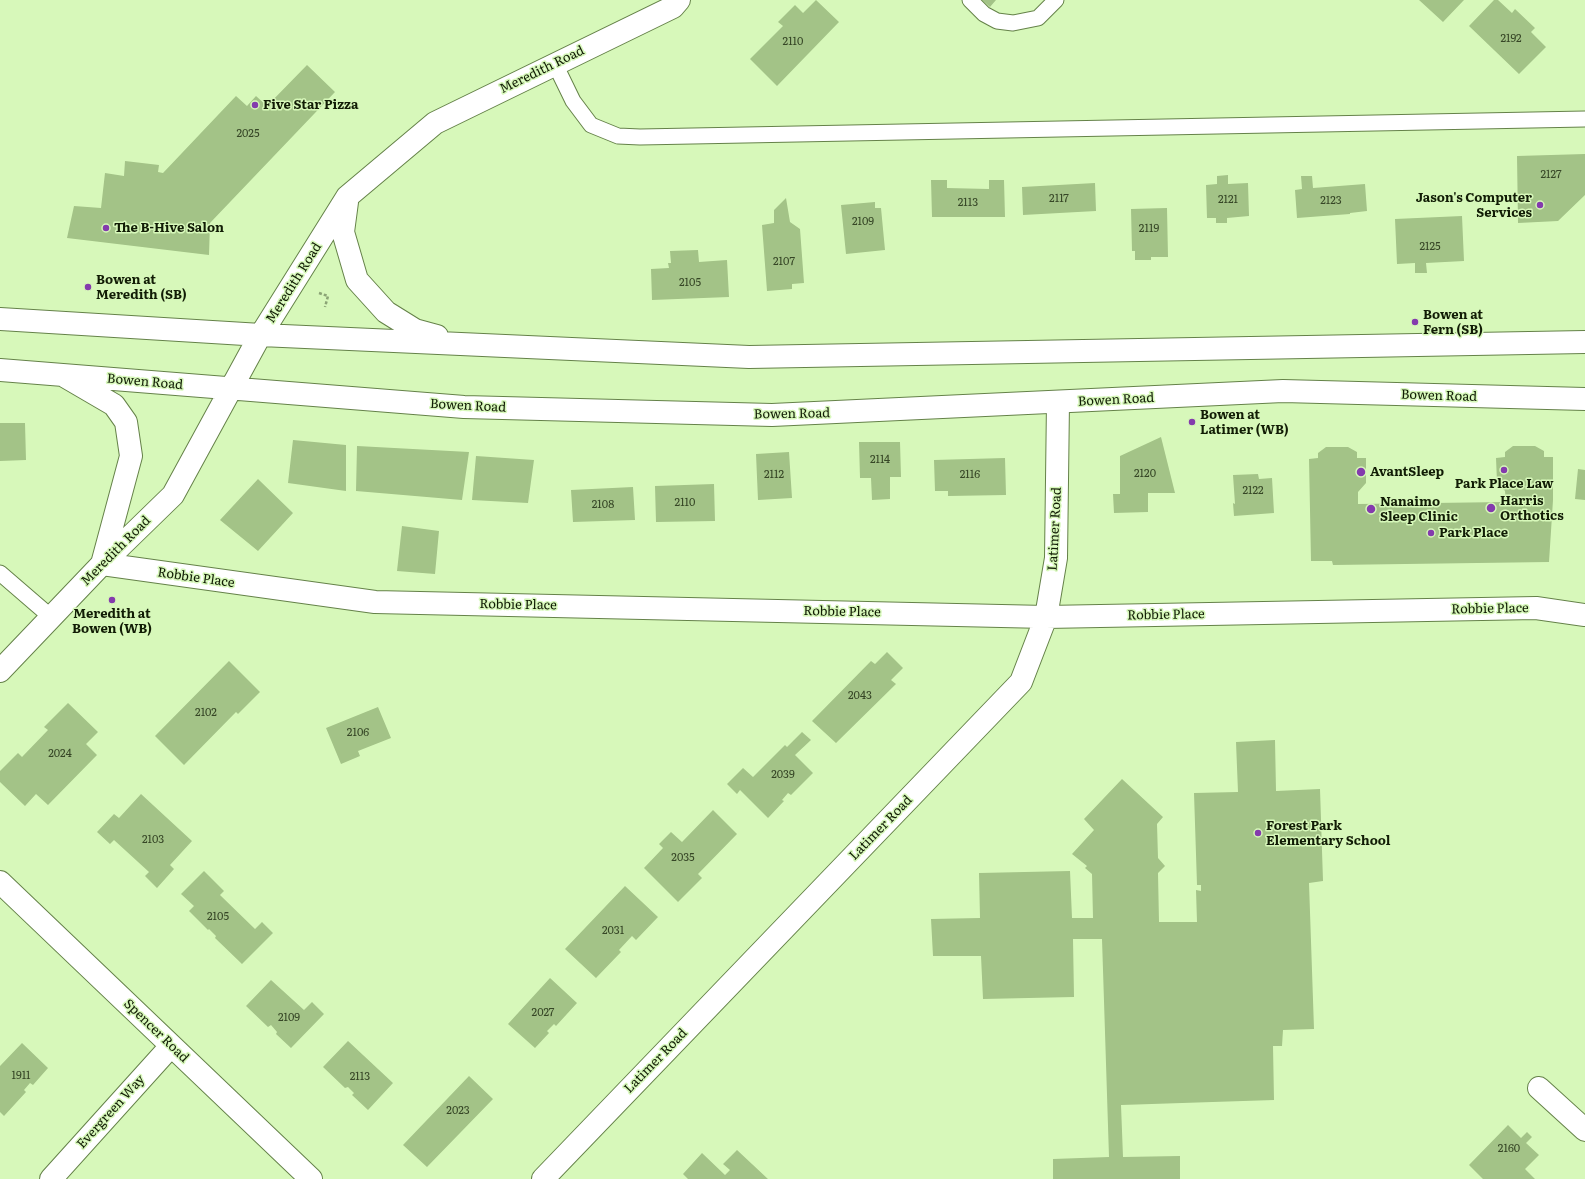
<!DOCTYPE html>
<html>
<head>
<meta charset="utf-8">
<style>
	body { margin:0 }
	canvas { display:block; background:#d7f8ba }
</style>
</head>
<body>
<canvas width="1585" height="1179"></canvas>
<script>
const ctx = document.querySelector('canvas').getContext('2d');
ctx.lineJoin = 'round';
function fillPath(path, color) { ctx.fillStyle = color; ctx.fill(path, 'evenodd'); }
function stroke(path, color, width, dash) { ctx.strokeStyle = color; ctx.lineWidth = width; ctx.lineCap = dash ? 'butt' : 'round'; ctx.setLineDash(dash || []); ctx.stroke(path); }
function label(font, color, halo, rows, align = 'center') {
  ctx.font = font + ' Literata,serif'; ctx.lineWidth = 3; ctx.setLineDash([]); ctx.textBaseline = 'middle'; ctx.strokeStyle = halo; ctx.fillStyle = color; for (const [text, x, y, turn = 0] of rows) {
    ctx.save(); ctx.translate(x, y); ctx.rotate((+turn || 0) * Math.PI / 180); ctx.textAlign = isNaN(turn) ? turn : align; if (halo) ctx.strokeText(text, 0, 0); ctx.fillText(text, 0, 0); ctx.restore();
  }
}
fillPath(new Path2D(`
	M816 0 839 22 777 86 750 59 783 26 778 22 795 5 803 13Z
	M982 0H996L990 7Z
	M1419 0H1464L1443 22Z
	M1494 0H1498L1512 13 1515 9 1535 28 1531 32 1546 47 1519 74 1469 26Z
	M307 65 335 92 210 223 209 255 67 238 74 206 101 208 105 173 124 176 125 161 159 165 158 172 163 173 236 96 247 106 256 96 267 106Z
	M1585 154V195L1558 221 1518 223 1517 156Z
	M1228 175V184L1248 183 1249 216 1227 218V223H1216V218H1207L1206 185 1217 184V176Z
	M1301 176H1312L1313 188 1365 184 1367 211 1350 213V214L1297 218 1295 190 1302 189Z
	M931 180H947V188L989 189V180H1004L1005 217H932Z
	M1095 183 1096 211 1023 215 1022 187Z
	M786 198 790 222 800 229 804 283 792 284V289L767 291 762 225 774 223V210Z
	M875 202V208H881L885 250 846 254 841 205Z
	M1167 208 1168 257H1151V260H1135V251H1132L1131 209Z
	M1462 216 1464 261 1426 263 1427 273H1415V263L1397 264 1395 219Z
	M698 250 699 262 727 260 729 297 652 300 651 269 669 268 668 263H671L670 251Z
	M0 423H25L26 460 0 461Z
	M1161 437 1175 493H1148V512L1114 513 1113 494H1120V456Z
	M293 440 346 445V491L288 483Z
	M859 442H900L901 477H890V499L872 500 871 478H860Z
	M357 446 469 452 462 500 356 491Z
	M1513 446H1535L1544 451V457H1553V500L1549 562 1333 565 1332 561H1311L1309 459 1318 458V453L1326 447H1348L1357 452V458H1366V483L1358 492V504L1506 502 1505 491 1497 482 1496 458 1505 457V452Z
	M789 452 792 498 758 500 756 454Z
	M476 456 534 460 528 503 472 500Z
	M1005 458 1006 495 948 496V491H935L934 460Z
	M1578 469 1585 470V500L1575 499Z
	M1258 474 1259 479 1272 478 1274 513 1234 516 1233 503 1235 504 1233 475Z
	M258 479 293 513 258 551 220 520Z
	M714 484 715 521 656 522 655 486Z
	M633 487 635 520 573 522 571 490Z
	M402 526 439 531 435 574 397 571Z
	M887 652 903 668 891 680 896 684 836 743 812 721 871 661 875 664Z
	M229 661 260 692 238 714 236 712 184 765 155 736Z
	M68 703 98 732 86 744 97 755 48 805 36 794 25 806 0 782V771L18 753 22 757 48 730 44 727Z
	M378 707 391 738 358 751 360 756 341 764 326 728Z
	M802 732 811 740 795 755 813 773 791 795 788 793 782 800 784 801 768 818 740 790 737 794 727 784 743 768 753 777 785 745 787 747Z
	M1275 740 1276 791 1320 789 1323 881 1309 883 1314 1029 1283 1030 1282 1046H1273L1274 1100 1121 1105 1123 1157 1180 1156V1179H1053V1159L1109 1157 1102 939H1073L1074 997 983 999 981 956H933L931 919 980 918 979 873 1070 871 1072 918H1093L1092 874 1085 868 1087 866 1072 854 1094 830 1084 819 1122 779 1163 817 1157 824 1158 858 1165 866 1158 873 1159 922H1197L1196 890 1201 891V885H1197L1194 793 1238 792 1236 742Z
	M141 794 192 841 170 865 174 869 157 888 145 876 149 872 114 840 110 844 97 832 114 814 119 818Z
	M713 810 737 834 698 874 702 878 678 902 644 868 663 848 659 844 671 832 682 842Z
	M204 871 224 891 220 895 255 929 262 922 273 933 242 964 215 938 216 936 209 929 208 930 189 911 194 906 181 894Z
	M625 886 658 917 636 940 632 936 619 950 621 952 596 978 565 949Z
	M550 978 577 1003 556 1026 554 1024 547 1031 549 1033 535 1048 508 1024Z
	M271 980 304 1010 312 1002 324 1014 291 1048 276 1034 277 1032 271 1025 268 1027 246 1006Z
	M348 1041 393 1083 368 1110 352 1095 354 1093 348 1087 345 1088 323 1067Z
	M22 1043 48 1068 33 1085 30 1083 24 1090 26 1092 4 1116 0 1112V1066Z
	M469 1076 493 1099 427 1167 403 1145Z
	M1508 1125 1521 1138 1527 1132 1532 1137 1526 1143 1539 1155 1525 1169 1535 1179H1483L1469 1165Z
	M737 1150 768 1179H688L683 1174 702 1153 725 1175 730 1170 723 1164Z`), '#a3c387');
const lane = new Path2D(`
	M970 0 984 14 997 21 1013 23 1038 18 1056 0
	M555 64 573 101 591 125 618 136 640 137 1585 119
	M0 573 51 617`);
const street = new Path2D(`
	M102 564 375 602 1046 617 1536 608 1585 615
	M0 882 311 1179
	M1539 1088 1585 1130
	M51 1179 171 1046
	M543 1179 1021 682 1046 617 1056 558 1058 402`);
const secondary = new Path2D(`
	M347 202 343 232 357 280 386 312 415 330 437 336
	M0 319 261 335 749 357 1585 342
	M0 370 464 407 772 415 1283 391 1585 399
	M66 377 114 405 126 422 131 456 102 564
	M0 671 102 564 173 495 257 341 347 197 435 123 673 7 679 0`);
stroke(lane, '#658249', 17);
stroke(street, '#658249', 24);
stroke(secondary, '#658249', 24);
stroke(new Path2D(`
	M319 293 328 296 325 307`), '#8ba475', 2.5, [3, 2]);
stroke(lane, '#fff', 15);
stroke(street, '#fff', 22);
stroke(secondary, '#fff', 22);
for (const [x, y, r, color] of [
	[255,105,4,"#843bad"],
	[1540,205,4,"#843bad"],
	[106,228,4,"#843bad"],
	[88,287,4,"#843bad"],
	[1415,322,4,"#843bad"],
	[1192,422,4,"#843bad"],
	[1504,470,4,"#843bad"],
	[1361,472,5,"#843bad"],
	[1491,508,5,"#843bad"],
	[1371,509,5,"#843bad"],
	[1431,533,4,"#843bad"],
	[112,600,4,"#843bad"],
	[1258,833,4,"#843bad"]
]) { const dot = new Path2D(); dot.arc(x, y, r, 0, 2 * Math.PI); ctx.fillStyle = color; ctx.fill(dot); stroke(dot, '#d7f8ba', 1.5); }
label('11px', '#364626', null, [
	["2192",1511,39],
	["2110",793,42],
	["2025",248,134],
	["2127",1551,175],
	["2117",1059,199],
	["2121",1228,200],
	["2123",1331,201],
	["2113",968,203],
	["2109",863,222],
	["2119",1149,229],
	["2125",1430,247],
	["2107",784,262],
	["2105",690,283],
	["2114",880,460],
	["2120",1145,474],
	["2112",774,475],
	["2116",970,475],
	["2122",1253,491],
	["2110",685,503],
	["2108",603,505],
	["2043",860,696],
	["2102",206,713],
	["2106",358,733],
	["2024",60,754],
	["2039",783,775],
	["2103",153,840],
	["2035",683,858],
	["2105",218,917],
	["2031",613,931],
	["2027",543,1013],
	["2109",289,1018],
	["1911",21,1076],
	["2113",360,1077],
	["2023",458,1111],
	["2160",1509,1149]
]);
label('13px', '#111c05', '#d7f8ba', [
	["Meredith Road",542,70,-26],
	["Meredith Road",294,283,-58],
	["Bowen Road",145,382,5],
	["Bowen Road",1439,396,2],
	["Bowen Road",1116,400,-3],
	["Bowen Road",468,406,3],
	["Bowen Road",792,414,-1],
	["Latimer Road",1055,529,-87],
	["Meredith Road",116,551,-45],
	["Robbie Place",196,578,8],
	["Robbie Place",518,605,1],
	["Robbie Place",1490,609,-1],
	["Robbie Place",842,612,1],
	["Robbie Place",1166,615,-1],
	["Latimer Road",881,828,-46],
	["Spencer Road",156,1031,44],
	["Latimer Road",656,1061,-46],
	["Evergreen Way",111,1112,-48]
]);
label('bold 13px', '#111c05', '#d7f8ba', [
	["Five Star Pizza",263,105],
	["Jason's Computer",1532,198,"right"],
	["Services",1532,213,"right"],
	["The B-Hive Salon",114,228],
	["Bowen at",96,280],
	["Meredith (SB)",96,295],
	["Bowen at",1423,315],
	["Fern (SB)",1423,330],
	["Bowen at",1200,415],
	["Latimer (WB)",1200,430],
	["AvantSleep",1370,472],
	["Park Place Law",1504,484,"center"],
	["Harris",1500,501],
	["Orthotics",1500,516],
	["Nanaimo",1380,502],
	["Sleep Clinic",1380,517],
	["Park Place",1439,533],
	["Meredith at",112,614,"center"],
	["Bowen (WB)",112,629,"center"],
	["Forest Park",1266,826],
	["Elementary School",1266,841]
], 'left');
</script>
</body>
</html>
